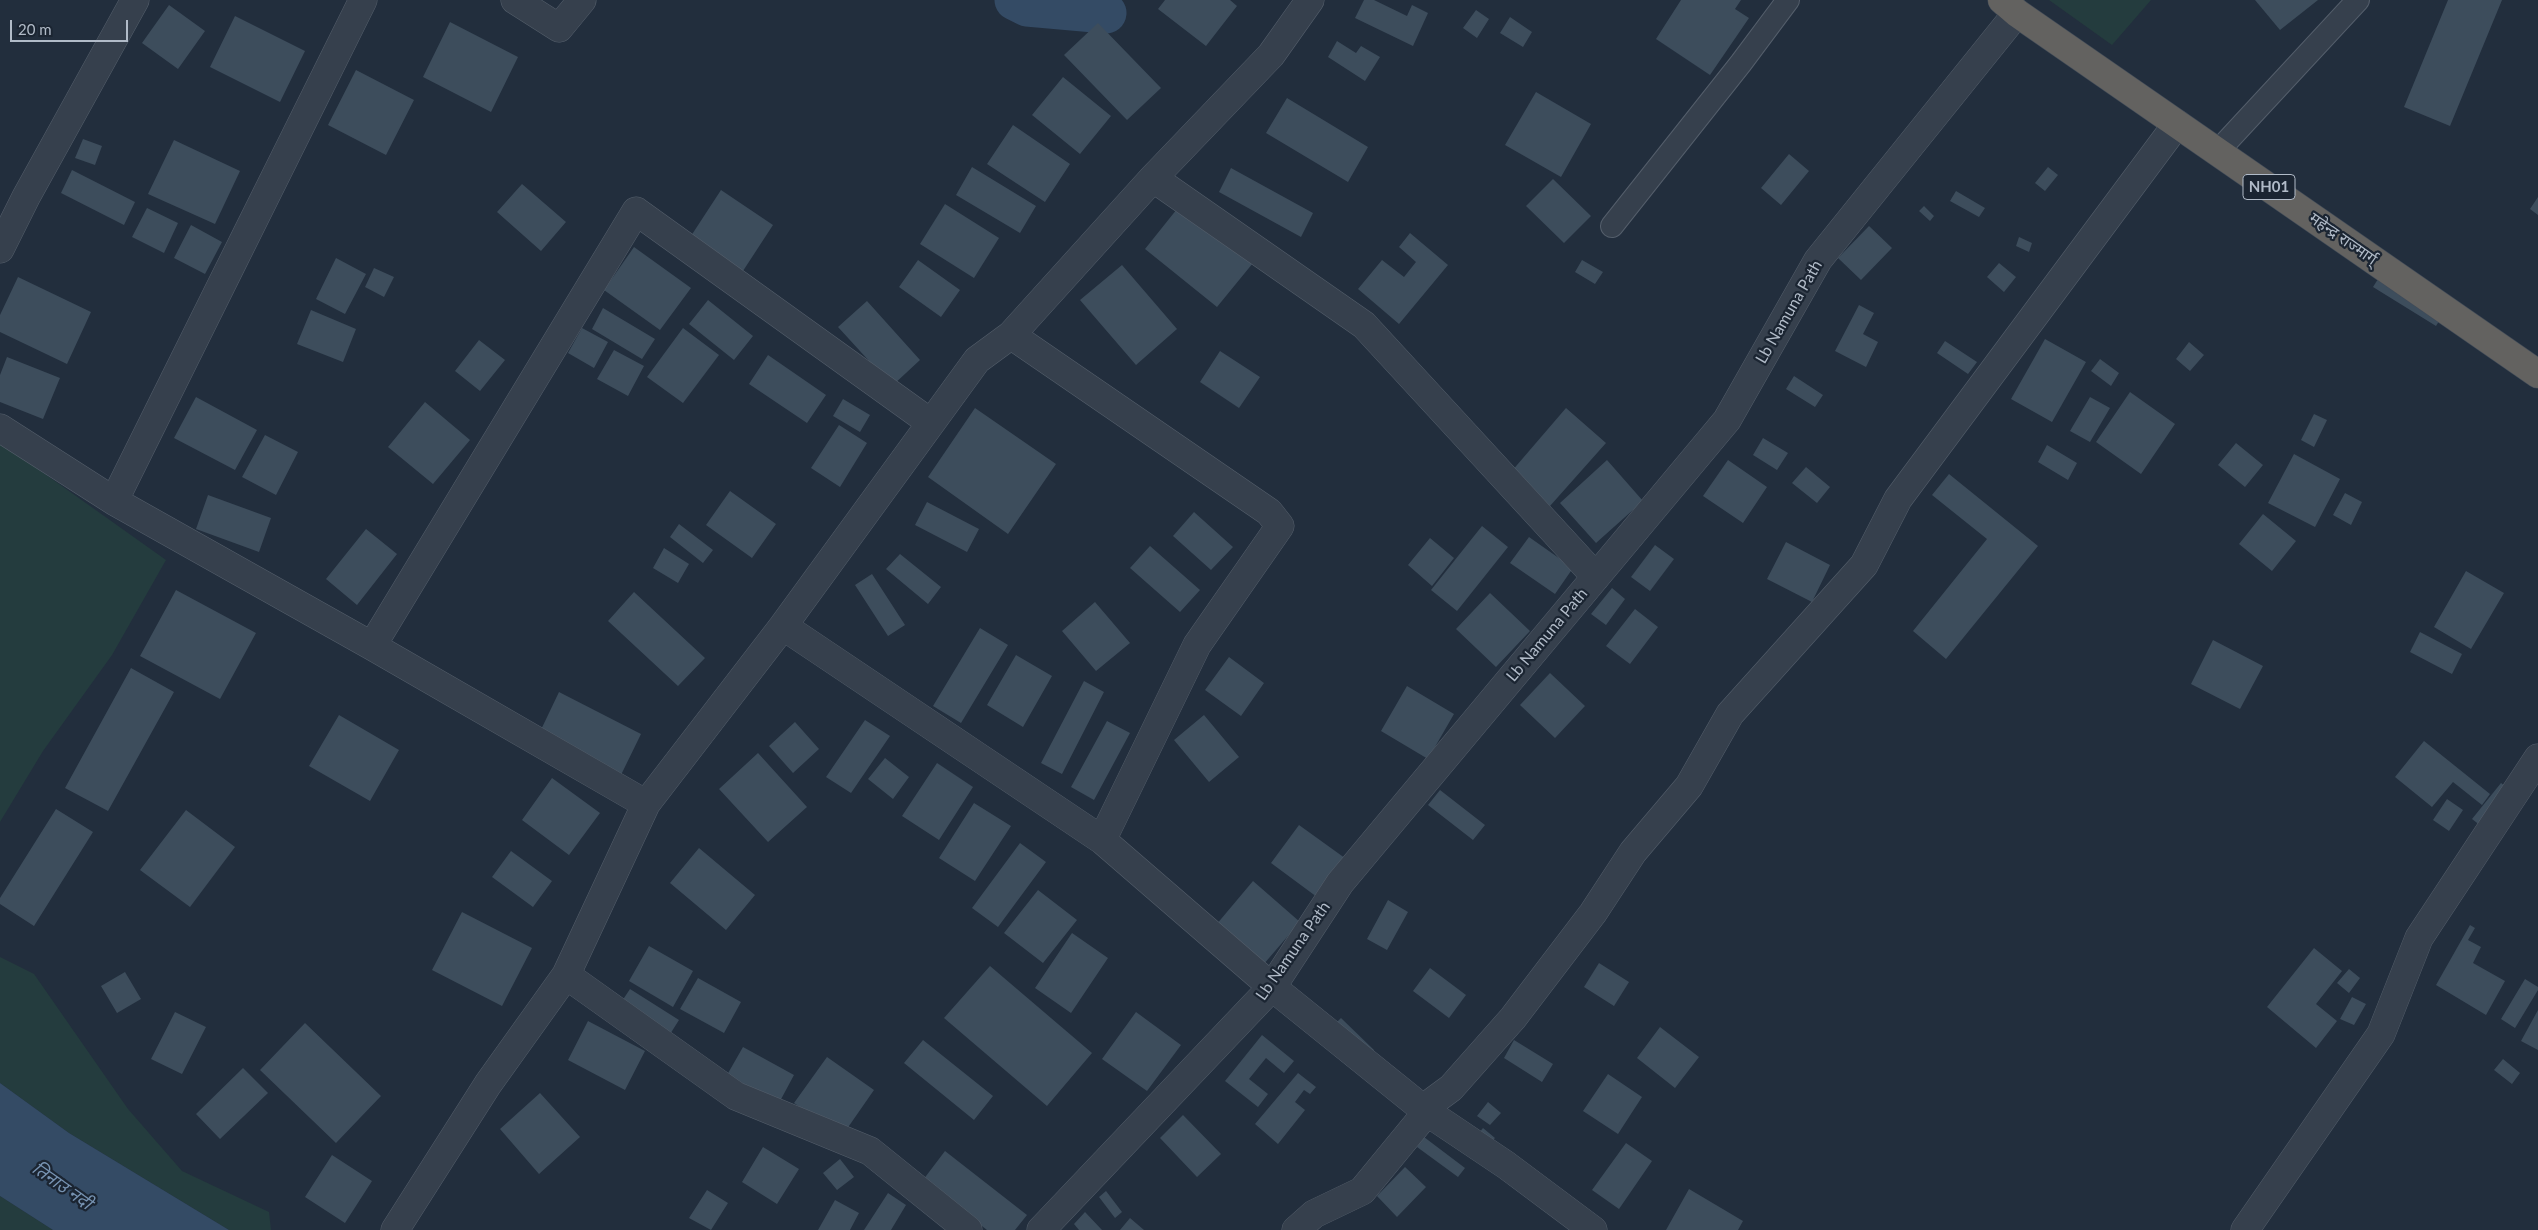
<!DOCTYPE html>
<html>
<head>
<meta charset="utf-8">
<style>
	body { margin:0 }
	#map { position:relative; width:2538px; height:1230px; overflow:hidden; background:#222e3d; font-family:Lato,sans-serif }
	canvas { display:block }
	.scale { position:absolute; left:10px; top:20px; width:118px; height:22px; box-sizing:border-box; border:2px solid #b1bbc8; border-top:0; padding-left:6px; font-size:15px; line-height:18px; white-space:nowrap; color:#b1bbc8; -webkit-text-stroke:4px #1b2532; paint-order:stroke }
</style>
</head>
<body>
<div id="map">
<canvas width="2538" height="1230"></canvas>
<div class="scale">20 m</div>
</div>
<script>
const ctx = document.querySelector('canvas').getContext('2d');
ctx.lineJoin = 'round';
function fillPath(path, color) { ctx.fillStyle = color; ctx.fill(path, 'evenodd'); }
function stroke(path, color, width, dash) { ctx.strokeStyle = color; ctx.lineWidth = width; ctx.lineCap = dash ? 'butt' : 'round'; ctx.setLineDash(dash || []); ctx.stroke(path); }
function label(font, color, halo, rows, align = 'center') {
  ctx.font = font + ' Lato,"Noto Sans Devanagari",sans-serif'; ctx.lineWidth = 4.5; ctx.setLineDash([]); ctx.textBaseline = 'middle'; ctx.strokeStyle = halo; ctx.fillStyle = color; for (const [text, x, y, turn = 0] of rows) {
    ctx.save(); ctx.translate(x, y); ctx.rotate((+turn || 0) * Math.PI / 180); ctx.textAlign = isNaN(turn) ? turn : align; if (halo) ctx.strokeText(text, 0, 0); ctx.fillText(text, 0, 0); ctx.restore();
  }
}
fillPath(new Path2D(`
	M2049 0H2151L2112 45Z
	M0 442 166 560 112 655 43 751 0 822Z
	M0 957 34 974 128 1109 182 1171 269 1212 271 1230H229L69 1133 0 1083Z
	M0 1196 53 1230H0Z`), '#243c3e');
fillPath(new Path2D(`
	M0 1083 69 1133 229 1230H53L0 1196Z`), '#344b65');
stroke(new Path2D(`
	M1015 0 1027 6 1106 13`), '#344b65', 41);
fillPath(new Path2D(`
	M1165 0H1230L1237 6 1206 46 1158 9Z
	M1364 0H1374L1407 16 1412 5 1428 13 1413 46 1355 18Z
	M1681 0H1741L1735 9 1749 18 1710 75 1656 39Z
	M2255 0H2318L2280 30Z
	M2448 0H2502L2450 126 2404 107Z
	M169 5 205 31 178 69 142 43Z
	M1476 10 1489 19 1477 38 1463 28Z
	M235 16 305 51 280 102 210 67Z
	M1510 17 1532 32 1523 47 1500 33Z
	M450 22 518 57 491 112 423 77Z
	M1098 23 1161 88 1127 120 1064 55Z
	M1337 41 1356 53 1361 46 1380 57 1365 81 1328 57Z
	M356 70 414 100 386 155 328 125Z
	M1063 77 1111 116 1080 154 1032 115Z
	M1536 92 1591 124 1561 177 1505 145Z
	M1287 98 1368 147 1348 182 1266 133Z
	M1013 125 1070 164 1045 202 987 164Z
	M83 139 102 146 95 165 75 158Z
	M174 140 240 171 215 224 148 194Z
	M1789 154 1809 171 1781 205 1761 188Z
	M972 167 1036 206 1020 233 956 195Z
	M2048 167 2058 175 2045 191 2035 183Z
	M1231 168 1313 213 1301 237 1219 192Z
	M72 170 135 202 124 225 61 193Z
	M1553 179 1591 216 1564 243 1526 206Z
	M522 184 566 222 541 251 497 212Z
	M721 190 773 225 741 274 689 239Z
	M1956 191 1985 208 1979 217 1950 201Z
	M2538 197V215L2530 209Z
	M945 204 999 238 974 278 920 244Z
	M1181 204 1253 263 1217 307 1145 249Z
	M1924 206 1934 216 1930 221 1919 211Z
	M147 208 178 223 164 253 132 237Z
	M191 225 222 242 205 274 174 258Z
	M1869 226 1892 248 1861 280 1838 258Z
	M1410 233 1448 265 1399 324 1358 289 1382 260 1404 277 1416 262 1399 247Z
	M2019 237 2032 243 2029 252 2016 246Z
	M634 247 691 288 660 330 604 290Z
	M336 258 366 274 345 314 316 299Z
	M918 260 960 290 941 317 899 287Z
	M1582 260 1603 272 1595 284 1575 272Z
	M1999 263 2016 277 2004 292 1987 277Z
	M1122 265 1177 329 1136 365 1080 300Z
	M374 268 394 277 384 297 365 287Z
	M18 277 91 312 67 364 0 332V315Z
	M2378 279 2441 318 2436 326 2373 287Z
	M708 300 753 336 734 360 689 324Z
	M867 301 920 360 892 386 838 327Z
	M1859 305 1874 313 1863 334 1878 342 1866 367 1835 351Z
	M603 308 655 339 642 359 592 329Z
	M311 310 356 329 343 362 297 344Z
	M582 328 608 342 594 368 568 353Z
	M683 328 719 355 683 403 647 377Z
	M2045 339 2086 362 2052 422 2011 399Z
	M479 340 505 360 480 391 455 371Z
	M1945 341 1977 362 1968 374 1937 353Z
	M2189 342 2204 355 2190 371 2176 359Z
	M614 350 644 366 628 396 597 379Z
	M1220 351 1260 377 1239 408 1200 382Z
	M768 355 826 395 807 423 749 384Z
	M7 357 60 378 43 419 0 402V375Z
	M2100 359 2119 373 2111 386 2091 371Z
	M1794 376 1823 395 1815 407 1786 389Z
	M2130 392 2175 424 2141 474 2096 442Z
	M196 397 257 430 235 470 174 438Z
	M2090 397 2110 408 2090 442 2070 431Z
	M843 399 870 415 860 432 833 416Z
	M425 402 470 440 433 484 388 447Z
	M975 408 1056 464 1008 534 928 477Z
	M1566 408 1606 443 1550 506 1511 472Z
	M2314 414 2327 420 2314 447 2301 440Z
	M839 425 867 443 840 487 811 468Z
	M265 435 298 452 276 495 242 477Z
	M1763 438 1788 453 1777 470 1753 455Z
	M2236 443 2263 465 2245 487 2218 465Z
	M2047 445 2077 463 2068 480 2038 462Z
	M2294 454 2340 479 2315 527 2268 503Z
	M1607 460 1643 501 1596 543 1560 503Z
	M1728 460 1767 487 1743 523 1703 496Z
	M1806 467 1830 487 1817 503 1792 483Z
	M1949 474 2038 546 1946 659 1913 631 1987 539 1932 495Z
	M730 491 776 524 752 558 706 525Z
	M2345 493 2362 502 2351 525 2333 515Z
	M208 495 271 518 259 552 196 529Z
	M927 502 979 529 967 552 915 525Z
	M1194 512 1233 547 1211 570 1173 536Z
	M2263 514 2296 541 2272 571 2239 544Z
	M679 524 713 550 703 563 670 537Z
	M1482 526 1508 547 1457 611 1431 590Z
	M366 529 397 554 357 605 326 579Z
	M1529 537 1573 568 1555 594 1510 563Z
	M1430 538 1454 558 1432 586 1408 565Z
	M1786 542 1830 565 1812 602 1767 579Z
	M1655 545 1674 559 1650 591 1631 577Z
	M1150 546 1200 590 1180 612 1130 568Z
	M664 548 689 564 678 583 653 568Z
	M900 554 941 587 928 604 886 569Z
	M2466 571 2504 593 2471 649 2434 627Z
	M872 574 905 625 888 636 855 585Z
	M1612 588 1625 599 1606 625 1591 614Z
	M176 590 256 633 220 699 140 656Z
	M634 592 705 658 678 686 608 621Z
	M1490 593 1530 631 1496 667 1456 629Z
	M1095 602 1130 643 1096 671 1062 631Z
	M1635 609 1658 627 1630 664 1606 646Z
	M980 628 1008 645 961 723 933 706Z
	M2420 632 2462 654 2452 674 2410 652Z
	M2213 640 2263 666 2240 709 2191 684Z
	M1016 655 1052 676 1023 727 987 705Z
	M1229 657 1264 683 1241 716 1205 690Z
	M131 668 174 692 108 811 65 788Z
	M1550 673 1585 706 1555 738 1520 705Z
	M1084 681 1104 692 1062 774 1041 763Z
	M1407 686 1454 714 1428 759 1381 731Z
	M559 692 641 734 620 777 538 736Z
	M339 715 399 750 370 801 309 766Z
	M1204 715 1239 757 1209 782 1174 740Z
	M865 720 890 736 851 793 826 777Z
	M1107 721 1130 733 1094 800 1071 787Z
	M795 722 819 749 793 773 769 746Z
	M2424 741 2490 794 2482 805 2453 782 2432 807 2395 777Z
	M758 753 807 807 768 842 719 789Z
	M885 758 909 777 893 799 868 779Z
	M937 763 973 787 939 840 902 816Z
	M552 778 600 813 569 855 522 820Z
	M2501 783 2510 790 2481 826 2472 819Z
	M1440 790 1485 825 1473 840 1428 805Z
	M2447 799 2463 810 2449 831 2433 820Z
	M974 803 1011 826 975 881 939 858Z
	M56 809 93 832 34 926 0 904V898Z
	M186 810 235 847 190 907 140 870Z
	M1299 825 1349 861 1321 900 1271 863Z
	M1020 843 1046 862 998 927 972 908Z
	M699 848 755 895 726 930 670 883Z
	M511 851 552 881 533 907 492 877Z
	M1253 881 1300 922 1263 965 1216 925Z
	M1038 890 1077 920 1043 963 1004 933Z
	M1388 900 1408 912 1387 950 1367 939Z
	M462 912 532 948 502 1006 432 970Z
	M2470 925 2475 928 2468 940 2481 947 2473 963 2505 981 2486 1015 2436 985Z
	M1072 933 1108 958 1071 1013 1035 988Z
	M649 946 693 971 673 1007 629 981Z
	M2314 948 2342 971 2316 1004 2337 1021 2316 1048 2267 1007Z
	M1599 963 1629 982 1614 1006 1584 987Z
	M990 966 1092 1053 1047 1106 944 1018Z
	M1430 968 1466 995 1449 1018 1413 991Z
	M2349 969 2360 978 2349 993 2337 983Z
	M125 972 141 999 117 1013 101 986Z
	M698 978 741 1002 724 1033 680 1009Z
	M2525 979 2538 987V990L2515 1028 2501 1019Z
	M630 989 679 1020 667 1039 618 1007Z
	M2352 997 2366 1004 2354 1025 2340 1019Z
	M2538 1010V1050L2521 1041Z
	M175 1012 206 1027 182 1074 151 1059Z
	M1136 1012 1181 1045 1147 1091 1102 1059Z
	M1341 1018 1374 1050 1366 1059 1333 1026Z
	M588 1021 645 1051 625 1090 568 1060Z
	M305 1023 381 1096 336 1143 260 1070Z
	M1660 1027 1699 1057 1675 1088 1637 1058Z
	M1262 1035 1294 1061 1284 1073 1266 1058 1249 1079 1268 1094 1258 1107 1225 1081Z
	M923 1040 993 1096 974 1120 904 1063Z
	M1514 1040 1553 1064 1542 1082 1504 1058Z
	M743 1047 794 1075 779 1103 727 1075Z
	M827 1057 874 1090 842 1136 794 1103Z
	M2503 1059 2520 1073 2512 1084 2494 1070Z
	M243 1068 268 1093 220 1139 196 1114Z
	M1298 1073 1316 1087 1310 1094 1304 1090 1295 1102 1305 1110 1278 1144 1255 1124Z
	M1608 1074 1642 1097 1618 1134 1583 1111Z
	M540 1093 580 1137 539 1174 500 1129Z
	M1488 1102 1501 1113 1490 1125 1477 1116Z
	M1183 1115 1221 1154 1197 1177 1160 1138Z
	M1483 1128 1495 1138 1490 1143 1478 1134Z
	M1424 1137 1465 1168 1458 1177 1417 1147Z
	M1626 1143 1652 1161 1619 1209 1592 1190Z
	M763 1147 799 1169 777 1204 742 1182Z
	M945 1151 1027 1215 1015 1230H987L923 1180Z
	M332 1155 372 1181 345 1223 305 1197Z
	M840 1159 854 1177 837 1190 823 1173Z
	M1405 1167 1426 1187 1397 1217 1377 1196Z
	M1689 1189 1743 1221 1738 1230H1666Z
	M707 1190 728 1203 711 1230 689 1218Z
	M1106 1191 1122 1212 1115 1218 1099 1197Z
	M888 1193 906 1205 891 1230H864Z
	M835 1200 859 1213 850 1230H818Z
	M1085 1212 1102 1230H1079L1074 1224Z
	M1130 1218 1144 1230H1120Z`), '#3d4d5c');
const service = new Path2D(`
	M2218 151 2358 0
	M1612 226 1741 63 1788 0`);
const minor = new Path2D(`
	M515 0 559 28 582 0
	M1153 178 1364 325 1596 577
	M0 249 26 197 135 0
	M1011 335 1269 512 1280 526 1197 645 1102 840
	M0 428 114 501 372 646 646 804
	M114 501 363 0
	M783 626 1102 840 1272 987 1427 1112 1506 1165 1593 1230
	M372 646 636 211 931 423
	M566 975 736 1096 870 1151 968 1230
	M395 1230 488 1084 566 975 646 804 783 626 977 360 1011 335 1153 178 1271 55 1310 0
	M1041 1230 1272 987 1340 883 1727 420 1818 260 2017 13
	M1296 1230 1314 1214 1362 1191 1427 1112 1432 1102 1451 1088 1513 1018 1593 913 1633 852 1689 786 1730 714 1864 565 1898 499 2177 124
	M2245 1230 2381 1034 2419 938 2538 758`);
const trunk = new Path2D(`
	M2002 0 2017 13 2538 374`);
stroke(service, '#545e6b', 24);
stroke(minor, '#545e6b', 29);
stroke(trunk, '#414b58', 29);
stroke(service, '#36404d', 22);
stroke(minor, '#36404d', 28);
stroke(trunk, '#636260', 28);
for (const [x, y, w] of [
	[2269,187,52]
]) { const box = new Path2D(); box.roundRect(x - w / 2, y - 12.5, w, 25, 4); ctx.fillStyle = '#1b2532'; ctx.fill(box); stroke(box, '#b1bbc8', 1); }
label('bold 15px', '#b1bbc8', null, [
	["NH01",2269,187]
]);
label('16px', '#b1bbc8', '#1b2532', [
	["महेन्द्र राज्मार्ग्",2343,239,35],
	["Lb Namuna Path",1789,312,-60],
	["Lb Namuna Path",1547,635,-50],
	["Lb Namuna Path",1293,951,-55]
]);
label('italic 18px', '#7793b2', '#1b2532', [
	["तिनाउ नदी",62,1186,35]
]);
</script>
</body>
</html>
